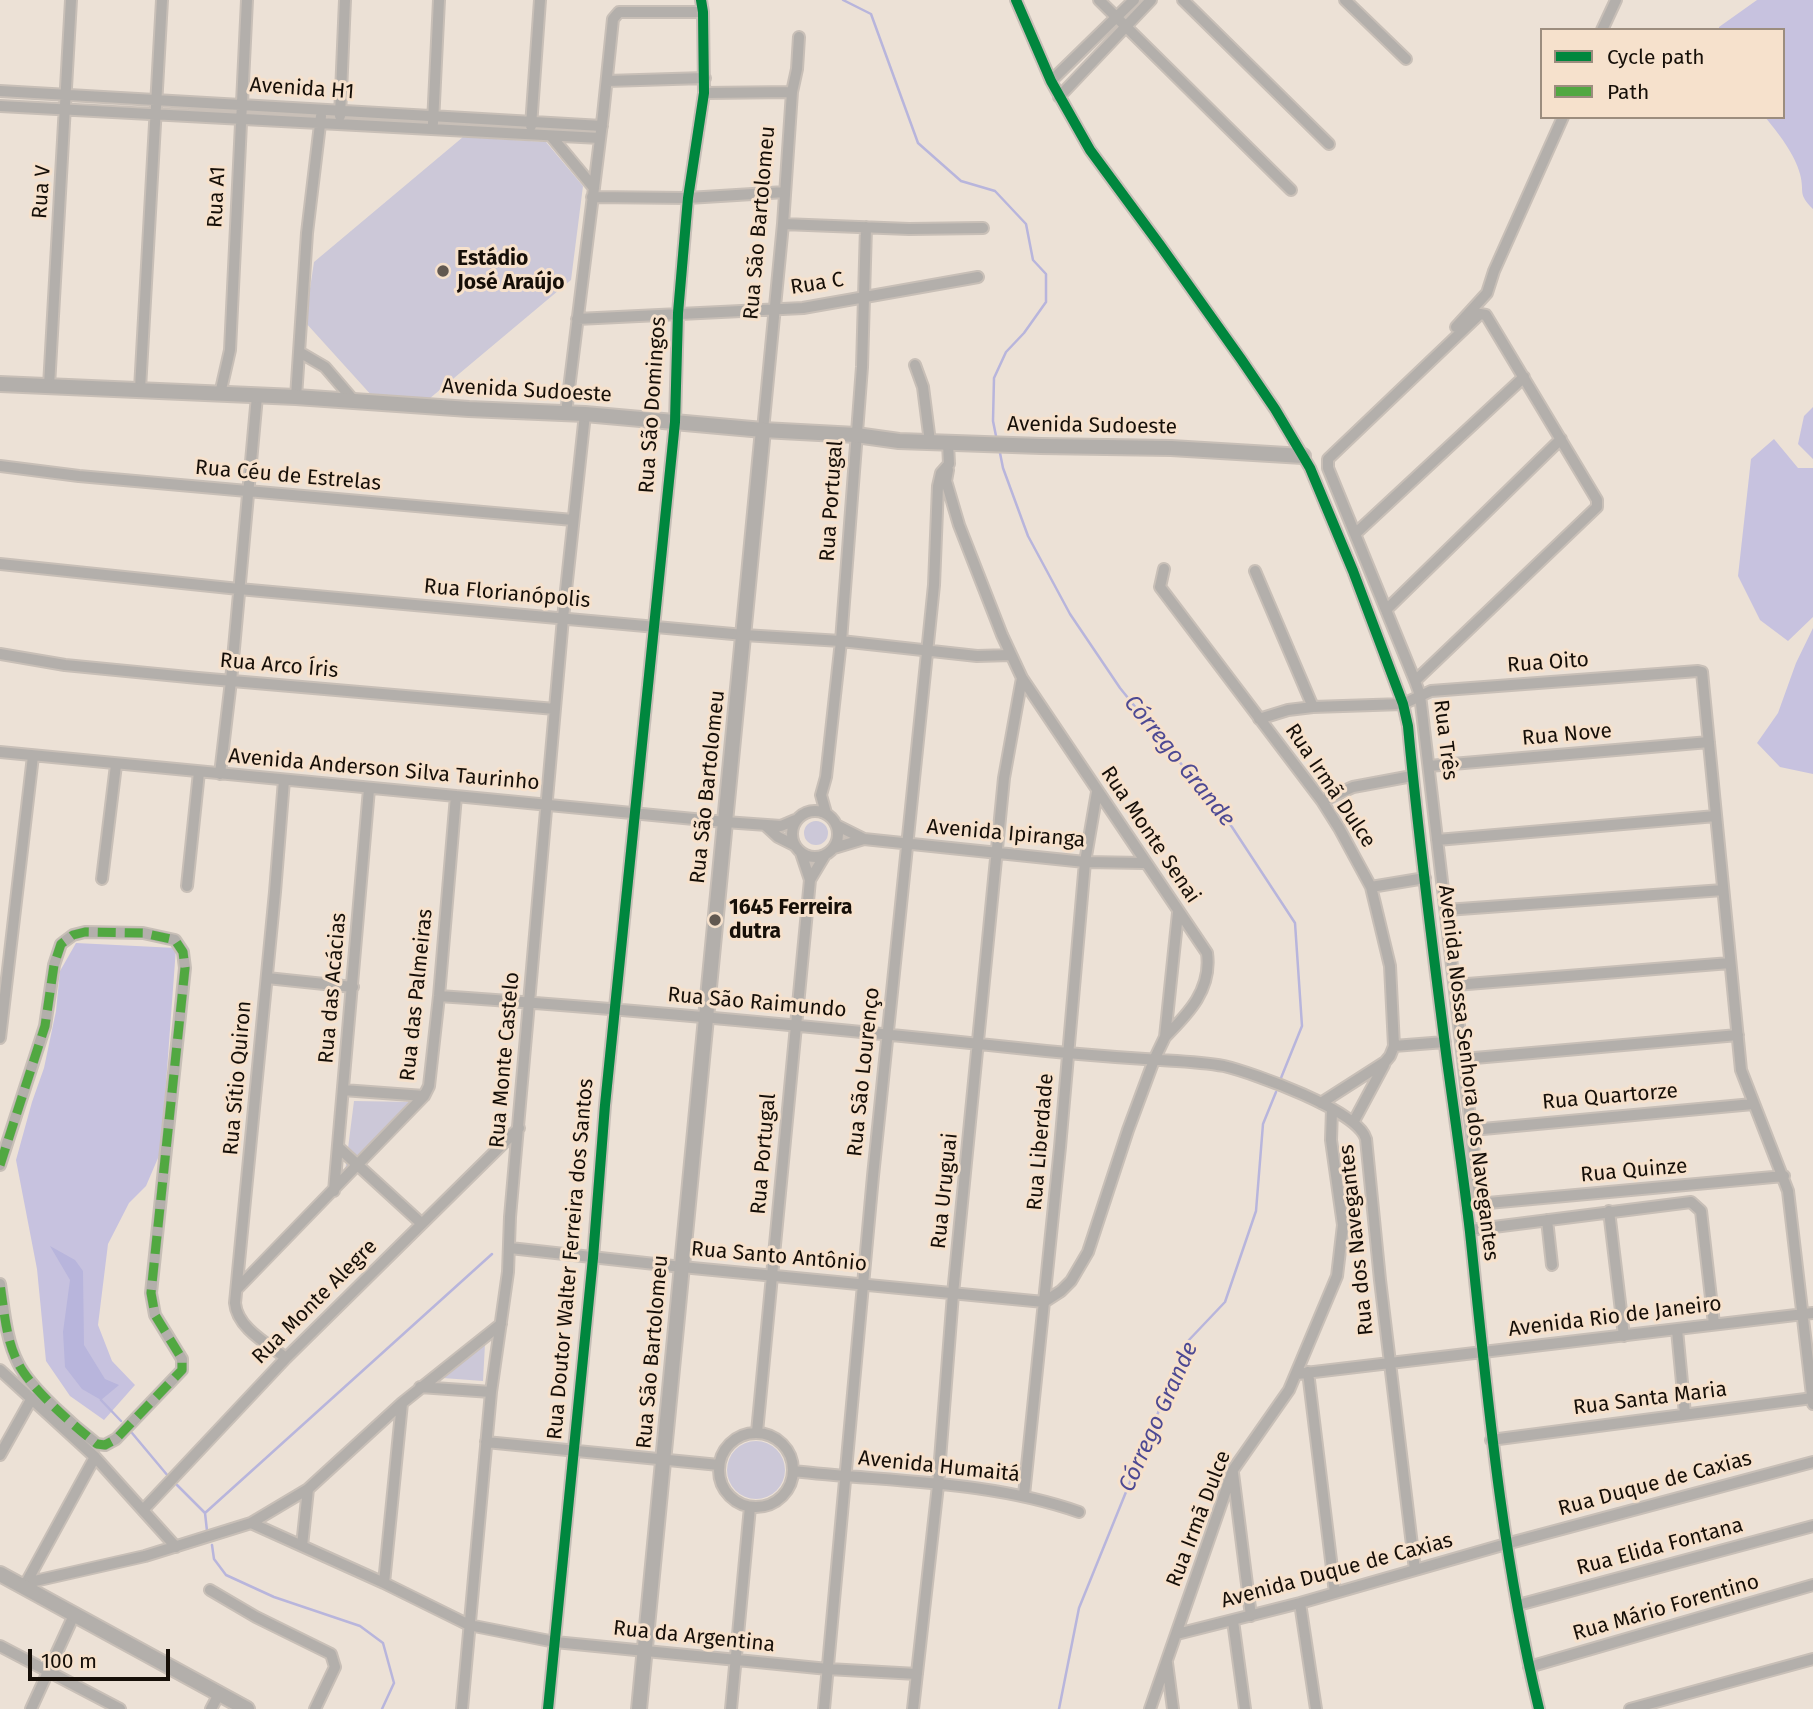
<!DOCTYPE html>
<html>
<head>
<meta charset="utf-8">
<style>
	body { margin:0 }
	#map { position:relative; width:1813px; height:1709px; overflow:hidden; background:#ece1d6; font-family:"Fira Sans",sans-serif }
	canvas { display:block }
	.legend { position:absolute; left:1540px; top:28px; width:245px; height:91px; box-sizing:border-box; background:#f6e1cc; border:2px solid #9c8d7e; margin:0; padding:9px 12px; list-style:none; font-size:21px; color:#160f08 }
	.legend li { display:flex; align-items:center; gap:14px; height:35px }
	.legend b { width:35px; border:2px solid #9c8d7e }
	.scale { position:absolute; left:28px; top:1649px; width:142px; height:32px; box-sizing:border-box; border:4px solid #160f08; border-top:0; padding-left:9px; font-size:21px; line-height:24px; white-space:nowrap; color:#160f08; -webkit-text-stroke:5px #f6e1cc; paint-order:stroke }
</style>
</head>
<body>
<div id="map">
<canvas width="1813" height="1709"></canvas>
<ul class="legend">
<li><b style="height:9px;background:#00873e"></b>Cycle path</li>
<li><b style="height:9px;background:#51a841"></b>Path</li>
</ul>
<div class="scale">100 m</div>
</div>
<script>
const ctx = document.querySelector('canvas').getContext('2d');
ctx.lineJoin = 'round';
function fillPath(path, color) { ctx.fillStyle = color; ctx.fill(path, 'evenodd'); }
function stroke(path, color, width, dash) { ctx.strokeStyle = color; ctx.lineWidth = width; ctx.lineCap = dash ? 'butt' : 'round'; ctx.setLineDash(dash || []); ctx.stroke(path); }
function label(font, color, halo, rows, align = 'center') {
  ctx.font = font + ' "Fira Sans",sans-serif'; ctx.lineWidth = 6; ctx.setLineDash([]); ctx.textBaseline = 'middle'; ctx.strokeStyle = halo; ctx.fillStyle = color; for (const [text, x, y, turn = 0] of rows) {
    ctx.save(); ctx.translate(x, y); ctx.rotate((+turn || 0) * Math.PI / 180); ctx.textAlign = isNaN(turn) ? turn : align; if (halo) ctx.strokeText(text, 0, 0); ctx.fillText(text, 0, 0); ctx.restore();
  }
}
fillPath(new Path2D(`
	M463 137 546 142 583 186 571 280 429 399 373 397 305 322 314 262Z
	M804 833a12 12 0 1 1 24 0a12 12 0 1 1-24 0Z
	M354 1101 414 1102 345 1172Z
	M485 1344 483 1381 443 1378Z
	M727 1470a29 29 0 1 1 58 0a29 29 0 1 1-58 0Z`), '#ccc8d8');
fillPath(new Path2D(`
	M1757 0H1813V209C1797 193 1805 193 1800 174 1795 154 1778 133 1765 117H1783V30H1719V27Z
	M1813 407V459L1798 444 1804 416Z
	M1774 439 1798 468H1813V617L1788 641 1760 620 1738 576 1751 459Z
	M1813 628V774L1780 767 1757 743 1778 713 1796 663Z
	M76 943 176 948 161 1151 146 1186 129 1203 108 1244 98 1325 112 1361 135 1385 104 1420 70 1396 46 1361 37 1269 16 1160 32 1102 44 1068 56 1011 60 971Z`), '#c7c2df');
fillPath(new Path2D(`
	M50 1246 75 1260 83 1271 84 1345 105 1379 119 1385 101 1400 82 1389 65 1367 63 1332 70 1280Z`), '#b8b5dc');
stroke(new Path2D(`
	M843 0 871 14 918 143 961 181 995 191 1026 224 1033 260 1046 274V302L1024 333 1006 352 994 378 993 421 996 436
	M1000 453 1003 468 1028 536 1070 614 1120 688 1232 827 1295 923 1302 1026 1281 1078
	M101 1400 121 1421
	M132 1433 168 1476
	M177 1485 205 1513 207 1531
	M205 1513 492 1254
	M212 1545 214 1559 226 1575 274 1597 360 1626 383 1643 394 1683 382 1709
	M1059 1709 1079 1608 1160 1408 1188 1341 1225 1302 1256 1211 1263 1124 1276 1092`), '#b8b5dc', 2.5);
const minor = new Path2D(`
	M1016 0 1051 81 1090 150 1160 245 1241 359 1275 409 1310 468 1353 571 1403 704 1408 726C1418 835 1432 944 1446 1053 1454 1112 1463 1172 1470 1232 1487 1392 1501 1552 1539 1709
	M1099 0 1291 190
	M1183 0 1329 144
	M1345 0 1406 59
	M1602 30 1616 0
	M607 81 705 78
	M1051 81 1134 0
	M0 91 602 126
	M704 93 792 92
	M1059 97 1151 0
	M0 106 600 138
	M340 116 345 0
	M433 123 439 0
	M531 126 540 0
	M551 136 594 188
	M592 197 688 198 785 192
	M783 224 909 229 983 228
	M577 319 803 308 978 277
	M1456 327 1487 293 1494 271 1563 117
	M301 353 325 367 355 402
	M915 365 923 387 930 442
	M49 386 71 0
	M140 389 162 0
	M220 394 230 350 247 0
	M296 397 307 233 321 116
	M566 413 603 115 613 19 619 12H703
	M763 430 783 224 792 92 797 69 799 37
	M0 466 79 476 573 520
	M948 470 946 481 959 525 1002 635 1022 678 1207 953C1212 989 1189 1013 1165 1037
	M1355 534 1524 377
	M0 564 239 589 744 635 841 641 977 656 1011 655
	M1164 569 1160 587 1322 801 1339 828 1371 887 1390 966 1394 1046 1390 1056 1385 1062 1321 1103
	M1255 571 1313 707
	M1386 610 1561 439
	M0 654 65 665 198 678 555 709
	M1415 681 1597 507V500L1486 315 1480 314 1328 459V468L1415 681 1420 695 1479 1195 1482 1201 1488 1203 1784 1176
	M1259 719 1288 710 1313 707 1403 704 1431 691 1698 671 1702 672 1741 1070 1788 1191 1813 1404
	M0 752 725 822 781 826 795 820
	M1429 766 1709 742
	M220 774 231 681 257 396
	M284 780 275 892 235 1303C237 1328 268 1344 286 1358
	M1322 801 1353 787 1412 776
	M792 834a23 23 0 1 1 46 0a23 23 0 1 1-46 0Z
	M826 813 821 795 826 777 841 641 862 367 866 227
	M765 825 778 837 794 845
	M836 825 864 839 1085 862 1144 863
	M1437 840 1716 816
	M834 848 864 839
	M102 879 116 765
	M810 880 825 855
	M187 886 199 772
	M1371 887 1425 878
	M1446 910 1723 890
	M267 978 353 987
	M1455 985 1730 963
	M439 996C629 1009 819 1027 1008 1047 1053 1052 1099 1056 1145 1059 1171 1061 1198 1061 1224 1066 1253 1073 1358 1110 1366 1139L1380 1280 1415 1570
	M0 1038 33 756
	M1394 1046 1445 1042
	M1463 1059 1738 1035
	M343 1090 424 1096
	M1354 1121 1384 1065
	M1472 1130 1753 1104
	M338 1147 421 1223
	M0 1165 45 1026 54 965 61 944 73 935 85 932 143 933 175 940 183 952 185 968 151 1293 155 1315 182 1359V1370L116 1439 105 1445 97 1444C75 1427 30 1388 18 1363 6 1340 4 1310 0 1284
	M334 1191 369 789
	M1609 1211 1624 1336
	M1547 1220 1552 1265
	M1470 1230 1691 1202 1701 1211 1714 1324
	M510 1248 682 1267 1044 1302 1061 1291 1071 1281 1088 1252 1128 1130 1154 1060 1165 1037 1178 913
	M237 1289 424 1096 429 1086 439 996 456 796
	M1677 1330 1685 1414
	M0 1370 95 1457 176 1547
	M1308 1372 1335 1593
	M1297 1374 1813 1313
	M420 1387 491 1392
	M757 1432 810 880 801 853
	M719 1470a37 37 0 1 1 74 0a37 37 0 1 1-74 0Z
	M1491 1440 1813 1398
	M486 1442 719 1465
	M0 1455 32 1398
	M793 1471C889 1482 988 1480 1079 1512
	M1233 1473 1251 1616
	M1024 1495 1060 1147 1085 862 1097 792
	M144 1509 286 1358 519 1128
	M251 1523 384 1583 469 1625 555 1642 828 1669 917 1674
	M302 1546 308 1489
	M15 1583H26L145 1556 251 1523 308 1489 402 1403 501 1324
	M26 1583 95 1457
	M384 1583 402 1403
	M210 1590 256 1617 331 1654 335 1667 315 1709
	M1300 1603 1316 1709
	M1518 1605 1813 1526
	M1233 1621 1245 1709
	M1177 1634 1300 1603 1506 1544 1813 1462
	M0 1646 120 1709
	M1167 1663 1173 1709
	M1529 1667 1813 1585
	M31 1709 74 1615
	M211 1709 219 1694
	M462 1709 491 1392 508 1272 510 1217 563 618 585 414
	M548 1709 593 1258 605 1105 675 422 678 313 688 198 704 93 703 12 701 0
	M731 1709 750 1507
	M824 1709 873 1176 934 585 938 486 941 473 949 464 948 443
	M913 1709 938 1485 953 1294 1004 778 1022 678
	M1150 1709 1233 1470 1289 1390 1337 1276 1343 1225 1331 1140 1332 1109
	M1630 1709 1813 1659`);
const tertiary = new Path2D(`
	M0 384 296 397 469 409 585 414 763 430 856 435 899 441 1041 446 1171 448 1303 456
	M0 1574 247 1709
	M639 1709 763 430`);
stroke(minor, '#c8bfb7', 14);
stroke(tertiary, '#c8bfb7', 18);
stroke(minor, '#b3afab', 10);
stroke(tertiary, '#b3afab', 14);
stroke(new Path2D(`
	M0 1165 45 1026 54 965 61 944 73 935 85 932 143 933 175 940 183 952 185 968 151 1293 155 1315 182 1359V1370L116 1439 105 1445 97 1444C75 1427 30 1388 18 1363 6 1340 4 1310 0 1284`), '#51a841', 9, [18, 9]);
stroke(new Path2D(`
	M1016 0 1051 81 1090 150 1160 245 1241 359 1275 409 1310 468 1353 571 1403 704 1408 726C1418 835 1432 944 1446 1053 1454 1112 1463 1172 1470 1232 1487 1392 1501 1552 1539 1709
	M548 1709 593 1258 605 1105 675 422 678 313 688 198 704 93 703 12 701 0`), '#00873e', 10);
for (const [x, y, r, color] of [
	[443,271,7,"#615850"],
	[715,920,7,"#615850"]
]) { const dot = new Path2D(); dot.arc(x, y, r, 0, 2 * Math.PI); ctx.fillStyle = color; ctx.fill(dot); stroke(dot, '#f6e1cc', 2.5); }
label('21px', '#160f08', '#f6e1cc', [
	["Avenida H1",302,89,4],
	["Rua V",42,192,-86],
	["Rua A1",217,197,-87],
	["Rua São Bartolomeu",760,223,-85],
	["Rua C",817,284,-9],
	["Avenida Sudoeste",527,391,3],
	["Rua São Domingos",653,405,-86],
	["Avenida Sudoeste",1092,426,1],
	["Rua Céu de Estrelas",288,476,5],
	["Rua Portugal",832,501,-86],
	["Rua Florianópolis",507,594,5],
	["Rua Oito",1548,663,-4],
	["Rua Arco Íris",279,666,5],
	["Rua Nove",1567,735,-5],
	["Rua Três",1445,740,83],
	["Avenida Anderson Silva Taurinho",384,770,5],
	["Rua Irmã Dulce",1330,786,56],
	["Rua São Bartolomeu",708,787,-84],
	["Avenida Ipiranga",1006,834,5],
	["Rua Monte Senai",1150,835,56],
	["Rua das Acácias",333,988,-85],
	["Rua das Palmeiras",417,995,-84],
	["Rua São Raimundo",757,1003,5],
	["Rua Monte Castelo",505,1060,-85],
	["Rua São Lourenço",864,1072,-84],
	["Avenida Nossa Senhora dos Navegantes",1468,1073,83],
	["Rua Sítio Quiron",238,1078,-85],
	["Rua Quartorze",1610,1097,-5],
	["Rua Liberdade",1041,1142,-85],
	["Rua Portugal",764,1154,-85],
	["Rua Quinze",1634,1171,-5],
	["Rua Uruguai",945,1191,-84],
	["Rua dos Navegantes",1357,1240,-96],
	["Rua Santo Antônio",779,1257,5],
	["Rua Doutor Walter Ferreira dos Santos",571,1259,-85],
	["Rua Monte Alegre",315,1302,-45],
	["Avenida Rio de Janeiro",1615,1317,-7],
	["Rua São Bartolomeu",653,1352,-85],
	["Rua Santa Maria",1650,1399,-7],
	["Avenida Humaitá",939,1467,6],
	["Rua Duque de Caxias",1655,1484,-15],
	["Rua Irmã Dulce",1199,1519,-69],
	["Rua Elida Fontana",1660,1547,-15],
	["Avenida Duque de Caxias",1337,1571,-15],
	["Rua Mário Forentino",1666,1608,-16],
	["Rua da Argentina",694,1637,6]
]);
label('bold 21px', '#160f08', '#f6e1cc', [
	["Estádio",457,259],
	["José Araújo",457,283],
	["1645 Ferreira",729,908],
	["dutra",729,932]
], 'left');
label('italic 23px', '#4d4993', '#f6e1cc', [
	["Córrego Grande",1179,761,51],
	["Córrego Grande",1159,1417,-66]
]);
</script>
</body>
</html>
